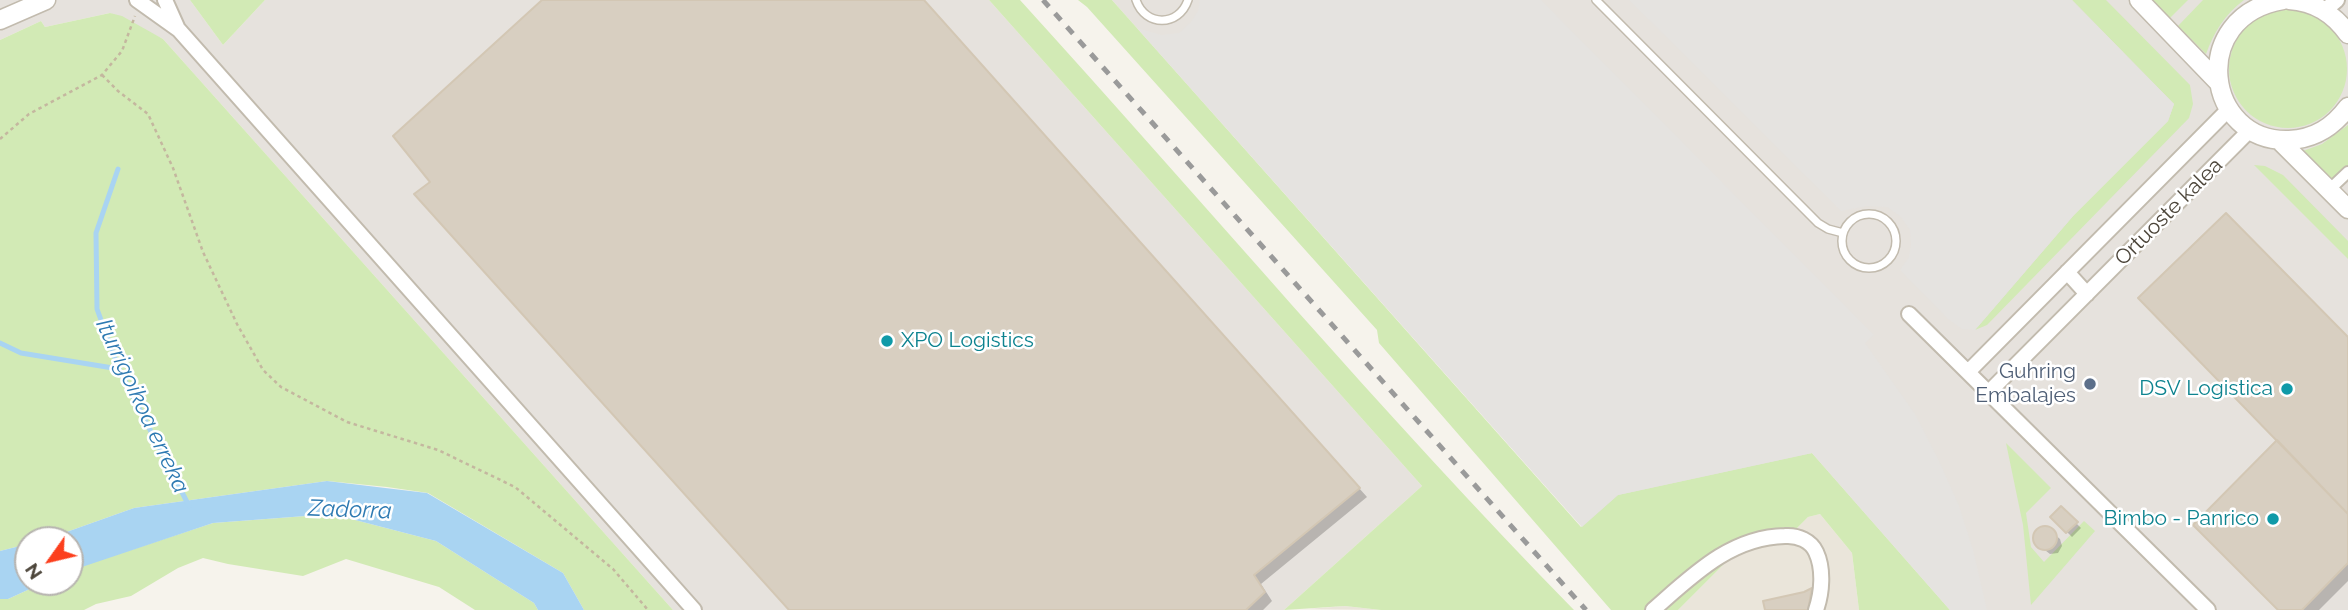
<!DOCTYPE html>
<html>
<head>
<meta charset="utf-8">
<style>
	body { margin:0 }
	#map { position:relative; width:2348px; height:610px; overflow:hidden; background:#f6f3ec; font-family:Raleway,sans-serif }
	canvas { display:block }
	.north { position:absolute; left:14px; top:526px; width:70px; height:70px; box-sizing:border-box; background:#fff; border:2px solid #b7b4b0; border-radius:50%; rotate:236deg; font-size:19px; font-weight:700; line-height:28px; text-align:center; color:#4b4439 }
	.north::after { content:''; display:block; margin:auto; width:24px; height:32px; background:#fc3f1d; clip-path:polygon(50% 0,100% 100%,50% 72%,0 100%) }
</style>
</head>
<body>
<div id="map">
<canvas width="2348" height="610"></canvas>
<div class="north">N</div>
</div>
<script>
const ctx = document.querySelector('canvas').getContext('2d');
ctx.lineJoin = 'round';
function fillPath(path, color) { ctx.fillStyle = color; ctx.fill(path, 'evenodd'); }
function stroke(path, color, width, dash) { ctx.strokeStyle = color; ctx.lineWidth = width; ctx.lineCap = dash ? 'butt' : 'round'; ctx.setLineDash(dash || []); ctx.stroke(path); }
function label(font, color, halo, rows, align = 'center') {
  ctx.font = font + ' Raleway,sans-serif'; ctx.lineWidth = 5; ctx.setLineDash([]); ctx.textBaseline = 'middle'; ctx.strokeStyle = halo; ctx.fillStyle = color; for (const [text, x, y, turn = 0] of rows) {
    ctx.save(); ctx.translate(x, y); ctx.rotate((+turn || 0) * Math.PI / 180); ctx.textAlign = isNaN(turn) ? turn : align; if (halo) ctx.strokeText(text, 0, 0); ctx.fillText(text, 0, 0); ctx.restore();
  }
}
fillPath(new Path2D(`
	M1820 514 1852 553 1859 610H1678L1726 562 1718 565 1664 610H1644L1691 568 1731 541 1777 530H1795L1808 517Z
	M1345 606 1381 610 1308 609Z`), '#eae5da');
fillPath(new Path2D(`
	M0 0H190L223 45 265 0H989L1422 486 1284 610H673L163 39 110 13 45 27 41 21 0 40Z
	M1112 0H2348V610H1950L1812 453 1582 527Z`), '#e6e2dd');
fillPath(new Path2D(`
	M190 0H265L223 45Z
	M989 0H1020C1205 203 1382 414 1574 610H1381L1345 606 1284 610 1422 486Z
	M1078 0H1112L1581 527 1618 495 1812 453 1950 610H1859L1852 553 1820 514 1808 517 1795 530C1727 529 1691 568 1644 610H1611L1379 343 1377 330 1087 7Z
	M2072 0H2106L2190 85 2193 104 2189 118 1987 325 1975 330 2074 215 2168 121 2174 104Z
	M2152 0H2188L2170 18Z
	M2203 0H2244C2225 14 2214 32 2206 54L2178 26Z
	M2229 69a59 59 0 1 1 118 0a59 59 0 1 1-118 0Z
	M110 13 122 16 163 39 673 610H584L563 573 428 493 387 487 327 481 134 508 44 540H28V544L0 551V40L41 21 45 27Z
	M2348 125V167L2333 182 2303 151 2322 144Z
	M2254 165 2265 166 2283 175 2348 241V259Z
	M2006 443 2051 488 2026 513 2031 547 2044 562 2084 521 2095 531 2031 605 2023 525Z
	M332 514 436 541 534 603 538 610H475L439 587 346 559 303 576 228 564 203 558 178 568 131 596 96 604 84 610H0V599H8L45 582H70V571L73 569 213 523Z
	M1729 559 1678 610H1664L1718 565Z`), '#d2eab5');
fillPath(new Path2D(`
	M1200 0H1541L1874 335 1865 343 1915 414 1939 461 1959 506 1973 550 1987 610H1950L1812 453 1618 495 1582 527 1137 28 1161 35 1179 33 1191 22 1198 11Z
	M1629 0H2072L2174 104 2168 121 2074 215 1975 330 1962 329 1948 319 1900 270 1909 257 1911 245 1910 230 1900 216 1887 207 1867 206 1841 211Z`), '#e5e3e0');
fillPath(new Path2D(`
	M327 481 427 493 563 573 584 610H538L534 603 436 541 332 514 213 523 70 571V540H44L134 508Z
	M28 544V582H45L8 599H0V551Z`), '#a9d4f2');
fillPath(new Path2D(`
	M545 0H922L1367 497 1261 584 1272 601 1263 610H791L432 182Z
	M2348 339V581L2319 610H2281L2279 440Z
	M2061 508 2081 528 2072 537 2052 517Z
	M2047 528 2060 539 2062 546 2058 553 2050 554 2037 544 2036 536 2040 530Z
	M1813 589 1818 594 1814 610H1767Z`), '#0003');
stroke(new Path2D(`
	M118 169 96 233 97 309 119 369 189 506
	M0 343 21 353 119 369`), '#a9d4f2', 5);
const building = new Path2D(`
	M542 0H924L1360 488 1254 575 1265 592 1246 610H789L414 194 430 182 393 136Z
	M2226 213 2348 337V514L2138 298Z
	M2277 440 2348 514V563L2302 610H2278L2193 525Z
	M2061 506 2078 522 2066 533 2050 517Z
	M2033 538a12 12 0 1 1 24 0a12 12 0 1 1-24 0Z
	M1812 588 1808 610H1765L1763 601 1804 592Z`);
fillPath(building, '#d8cfc1');
stroke(building, '#d3c7b4', 2);
const service = new Path2D(`
	M1136 0C1145 27 1179 27 1188 0
	M1596 0 1818 223 1828 229 1843 233
	M1842 241a27 27 0 1 1 54 0a27 27 0 1 1-54 0Z`);
const pedestrian = new Path2D(`
	M2329 190 2348 172`);
const minor = new Path2D(`
	M137 0 179 30 694 610
	M165 0 178 29
	M2325 10 2337 0
	M2067 272 2087 294
	M1909 314 2208 610
	M1968 372 2229 109
	M1989 392 2250 130
	M1653 610C1692 576 1730 537 1785 536 1798 535 1811 541 1816 552 1824 569 1822 593 1816 610`);
const tertiary = new Path2D(`
	M2139 0 2218 82
	M2283 0C2187 16 2205 143 2289 140 2315 139 2333 127 2348 107
	M2289 0C2315 2 2333 13 2348 34
	M0 20 46 0
	M2279 140 2348 209`);
stroke(service, '#c2bbae', 10);
stroke(pedestrian, '#c2bbae', 14);
stroke(minor, '#c2bbae', 18);
stroke(tertiary, '#c2bbae', 21);
stroke(new Path2D(`
	M102 75 118 91 148 114 173 168 203 252 237 324 263 370 281 387 347 422 438 450 515 487 613 569 648 610
	M0 139 29 114 102 75 122 51 135 16`), '#c4b79f', 2.5, [3.5, 3.5]);
stroke(service, '#fff', 7);
stroke(pedestrian, '#fff', 10);
stroke(minor, '#fff', 14);
stroke(tertiary, '#fff', 18);
stroke(new Path2D(`
	M1043 0 1586 610`), '#9a9a9a', 5, [9, 9]);
for (const [x, y, r, color] of [
	[887,341,7,"#0f9aa8"],
	[2090,384,7,"#5c6f8a"],
	[2287,389,7,"#0f9aa8"],
	[2273,519,7,"#0f9aa8"]
]) { const dot = new Path2D(); dot.arc(x, y, r, 0, 2 * Math.PI); ctx.fillStyle = color; ctx.fill(dot); stroke(dot, '#fff', 2.5); }
label('21px', '#4b4439', '#fff', [
	["Ortuoste kalea",2169,212,-45]
]);
label('21px', '#0d838f', '#fff', [
	["XPO Logistics",901,341,"left"],
	["DSV Logistica",2273,389],
	["Bimbo - Panrico",2259,519]
], 'right');
label('21px', '#4e5e75', '#fff', [
	["Guhring",2076,372],
	["Embalajes",2076,396]
], 'right');
label('italic 23px', '#2e7ab2', '#fff', [
	["Iturrigoikoa erreka",142,406,65],
	["Zadorra",350,510,2]
]);
</script>
</body>
</html>
